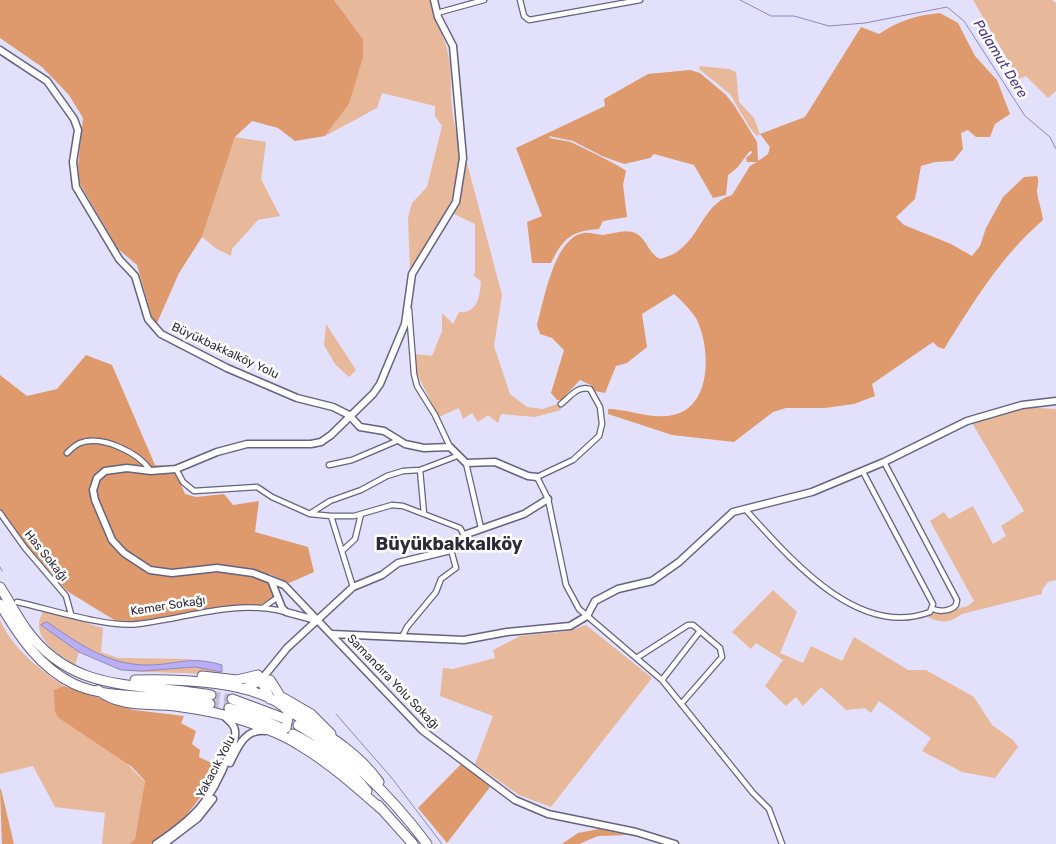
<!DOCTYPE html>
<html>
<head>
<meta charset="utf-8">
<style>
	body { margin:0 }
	canvas { display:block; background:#e3e0fb }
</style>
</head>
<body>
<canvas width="1056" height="844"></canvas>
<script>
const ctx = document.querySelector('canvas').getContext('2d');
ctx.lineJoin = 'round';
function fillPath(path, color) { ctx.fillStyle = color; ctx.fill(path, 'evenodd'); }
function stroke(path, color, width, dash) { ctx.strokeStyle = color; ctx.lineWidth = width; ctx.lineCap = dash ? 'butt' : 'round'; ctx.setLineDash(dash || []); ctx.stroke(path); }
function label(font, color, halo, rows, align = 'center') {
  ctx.font = font + ' Rubik,sans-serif'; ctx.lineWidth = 5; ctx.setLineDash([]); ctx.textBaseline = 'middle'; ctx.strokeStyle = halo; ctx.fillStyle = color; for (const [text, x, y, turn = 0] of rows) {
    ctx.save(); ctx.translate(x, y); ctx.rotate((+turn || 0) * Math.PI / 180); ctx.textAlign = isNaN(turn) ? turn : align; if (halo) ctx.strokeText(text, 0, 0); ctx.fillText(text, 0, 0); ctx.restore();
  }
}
fillPath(new Path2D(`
	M334 0H430C433 20 445 35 448 54 452 71 450 90 452 108 453 122 458 135 459 149 463 195 436 236 410 271L408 217 412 203 427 187 442 126 435 116V106L382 93 377 108 325 136 349 104 363 39Z
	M973 0H1052L1056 3V91L1048 98 1026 76 1019 79Z
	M700 66 729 69 736 72 739 102 754 118 760 134 757 136 750 128 730 94 699 69Z
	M235 137 266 142 261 179 280 216 258 220 232 249 231 256 217 249 202 237Z
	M467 163 502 295 494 346 510 394 527 407 543 409 560 403 561 410 535 417 501 414 498 423 488 415 478 422 472 413 463 419 459 408 439 417 417 374 415 354 432 356 442 331V313L453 324 459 312C478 314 480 295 481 281L473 275 475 273V224L454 214 459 205 464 164Z
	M326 324 356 370 349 377 335 364 324 345Z
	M1022 407 1056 409V580L1048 582 1042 590V594L962 614C948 624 941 623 925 616L968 606 974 601 930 521 944 512 949 519 973 506 993 544 1006 536 1001 526 1024 511 972 423Z
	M773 590 797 612 780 653 803 663 811 646 842 661 854 637 908 670H926L974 697 992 725 1013 740 1018 747 995 778 962 772 922 751 931 738 879 701 871 713 865 708 846 710 821 687 803 706 796 697 786 706 765 686 783 660 756 643 751 649 732 632Z
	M47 611 103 628 101 652 118 658 194 659C179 661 162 665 147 665 108 665 75 642 42 625L79 652 75 665C58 654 28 636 43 612Z
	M0 620C13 649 39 669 64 686L54 691 145 782 135 839 129 844H102L105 813 55 807 33 766 0 774Z
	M586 625 652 678 551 807 519 795 475 764 493 716 440 696 443 668 453 669 495 658 493 650 520 636 569 631Z
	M195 667 222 672V676C188 671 154 674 120 670L141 671Z`), '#e7b89a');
fillPath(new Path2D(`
	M0 0H334L363 39V57L349 104 325 136 295 141 278 128 252 121 235 137 202 237 179 273 157 323 152 317 137 265 118 249 80 184 78 165 83 118 69 95 42 67 0 38Z
	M940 13 958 23 975 56 997 80 1010 114 995 124 990 137H976L968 130 961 133 963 149 953 161 935 162 921 166 915 199 896 217 904 225 951 244 972 256 980 246 986 228 1003 197 1024 177 1037 176C1040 182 1037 185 1037 192 1038 201 1042 210 1043 220 1001 256 973 303 944 349L938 347 933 342 872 384 875 396 854 404 825 408H786L773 412 734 442 672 435 608 414V409C632 409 660 424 684 411 712 395 709 345 697 320 692 311 682 301 674 294L642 314 647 347 627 363 616 366 605 393 595 391 591 385 580 380 561 400H557L551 393 564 350 552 338 540 334 537 325C544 301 554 237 584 233 590 232 597 235 603 235 614 234 627 228 637 234 647 240 649 254 660 259 666 257 673 255 678 251 701 235 704 203 732 195L750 166 757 162H747L746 158 752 153V151L749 152 737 168 728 175 726 195 713 198 694 165 654 154 650 158 624 164 602 156 573 141 549 136 550 138C557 140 566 140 573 143 581 147 623 167 626 171L623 185 627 217 603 221 599 229C570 231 563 239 551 263H532L527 222 542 216 516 148 605 106 604 99 648 74 690 70 700 73 726 95 734 105 757 142 758 161 768 154 770 147 760 134 805 117 861 27 879 34C898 21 917 15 940 13Z
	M86 355 112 365 155 465 173 466 185 494 196 497 224 494 233 505 259 501 255 532 308 547 314 572 289 583 270 574 266 580 274 587 276 599 259 605 217 609 145 624 119 623 67 591 22 540 0 510V375L27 396 57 389Z
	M64 686 134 710 184 716 181 723 196 731 192 744 200 750 199 757 220 767C207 788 175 839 149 844 143 844 136 844 129 844L135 839 145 781 132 767 59 718 55 712 54 690Z
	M462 763 490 787 447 843 418 808Z
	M0 789H1L14 844H2Z
	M599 829 628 835 598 836 579 844H562L578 833Z`), '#de9a6d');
const water = new Path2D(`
	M47 622C78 643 107 665 147 665 178 665 188 655 222 665V672L195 667 141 671 121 670 79 652 41 625Z`);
fillPath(water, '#b9aef6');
stroke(water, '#8f87bd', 1);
stroke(new Path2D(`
	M740 0 771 16H794L829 26 865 23 947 7 964 21 1025 116 1050 137 1056 149
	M0 567 2 571
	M336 714 391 777 442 844`), '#8f87bd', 1);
stroke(new Path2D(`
	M211 695 232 699
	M210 704 229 708`), '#bfbcd4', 9, [9, 4.5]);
const street = new Path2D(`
	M520 0 524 16 529 20 640 0
	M437 13 484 0
	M409 310 414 374 417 386 435 415 450 447
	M561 404C570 397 578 385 590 389L600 407 602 424 599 436 573 460 537 477 548 499 566 585 579 609 662 680 753 793 769 809 782 844
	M67 453C71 449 75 445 80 443 102 435 138 452 151 471
	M884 462 957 600 956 605C951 611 940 612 933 609
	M466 463 481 528
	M329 465 352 460 399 440
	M176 469 183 482 194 491 257 487 272 497 310 514 331 516H354L392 505 403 506 460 528 464 535
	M745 509C788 556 857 640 930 612L933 604 863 472
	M0 513 25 548 66 596 71 614
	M311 513 330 501 361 490 387 476 403 471 420 470
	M424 514 420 470 457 456
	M331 516 353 587
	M342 551 355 539 361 514
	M17 602C49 609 108 628 138 624 189 618 234 599 286 612
	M264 607 278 597
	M402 637 407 627 436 592 441 579 456 568 451 550
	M638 657 688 625H693L720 648 722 657 681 704
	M662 680 700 631`);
const secondary = new Path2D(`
	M434 0 438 17 453 46 463 158 456 202 412 274 405 324 380 384 373 394 331 435 321 442 311 444H247L217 452 176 469 151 471 127 468 105 471 97 478 93 490 95 500 112 540 124 553 150 570 172 573 217 568 253 573 284 585 422 730 515 800 548 814 636 832 675 844
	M0 50 47 81 74 119 78 130 73 162 76 187 119 259 135 276 148 319 161 334 227 368 297 398 333 407 349 415 360 427 384 431 405 444 424 448 450 447 466 463 495 462 528 476 537 477
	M271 580 282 608 286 612 316 620
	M332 634 464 640 507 632 570 626 587 616 595 601 618 589 652 581 679 562 733 512 812 492 884 462 967 421 1022 405 1056 401
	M261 680 287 648 353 587 382 575 398 563 451 550 458 545 464 535 524 514 548 499
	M230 763C238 747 244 729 265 731
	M156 844C195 818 211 801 228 757 232 749 238 736 234 727 232 723 227 719 224 716
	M164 844 198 818 213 799`);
const highway = new Path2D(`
	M0 587C9 601 17 616 26 629 74 696 141 682 211 695
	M0 604C18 635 40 668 74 684 104 698 143 695 176 698 187 699 198 702 210 704
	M202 676 237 680 258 675
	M135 680C175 679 260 680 289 712L286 728 281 731H271
	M270 680 280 696 311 714 331 734
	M244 689 261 680 270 699
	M98 690C120 708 149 703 175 706 191 708 209 711 224 715 249 722 277 731 299 745 328 762 355 786 380 808
	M232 699 283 718
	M229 708 249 714 279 727
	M286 709C319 730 356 749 379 782
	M298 725C349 754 392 797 427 844
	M293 734C321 748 347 766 367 791
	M378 805 413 844`);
stroke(street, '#65627e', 7);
stroke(secondary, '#65627e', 9);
stroke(highway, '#65627e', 11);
stroke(street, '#fff', 4.5);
stroke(secondary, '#fff', 6);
stroke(highway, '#fff', 9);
label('12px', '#2d2b38', '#fff', [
	["Büyükbakkalköy Yolu",225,351,25],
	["Has Sokağı",46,556,51],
	["Kemer Sokağı",168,606,-9],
	["Samandıra Yolu Sokağı",393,682,46],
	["Yakacık Yolu",216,767,-62]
]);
label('italic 14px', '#483385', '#fff', [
	["Palamut Dere",1000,59,58]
]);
label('bold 18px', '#2d2b38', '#fff', [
	["Büyükbakkalköy",449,545]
]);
</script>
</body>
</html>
